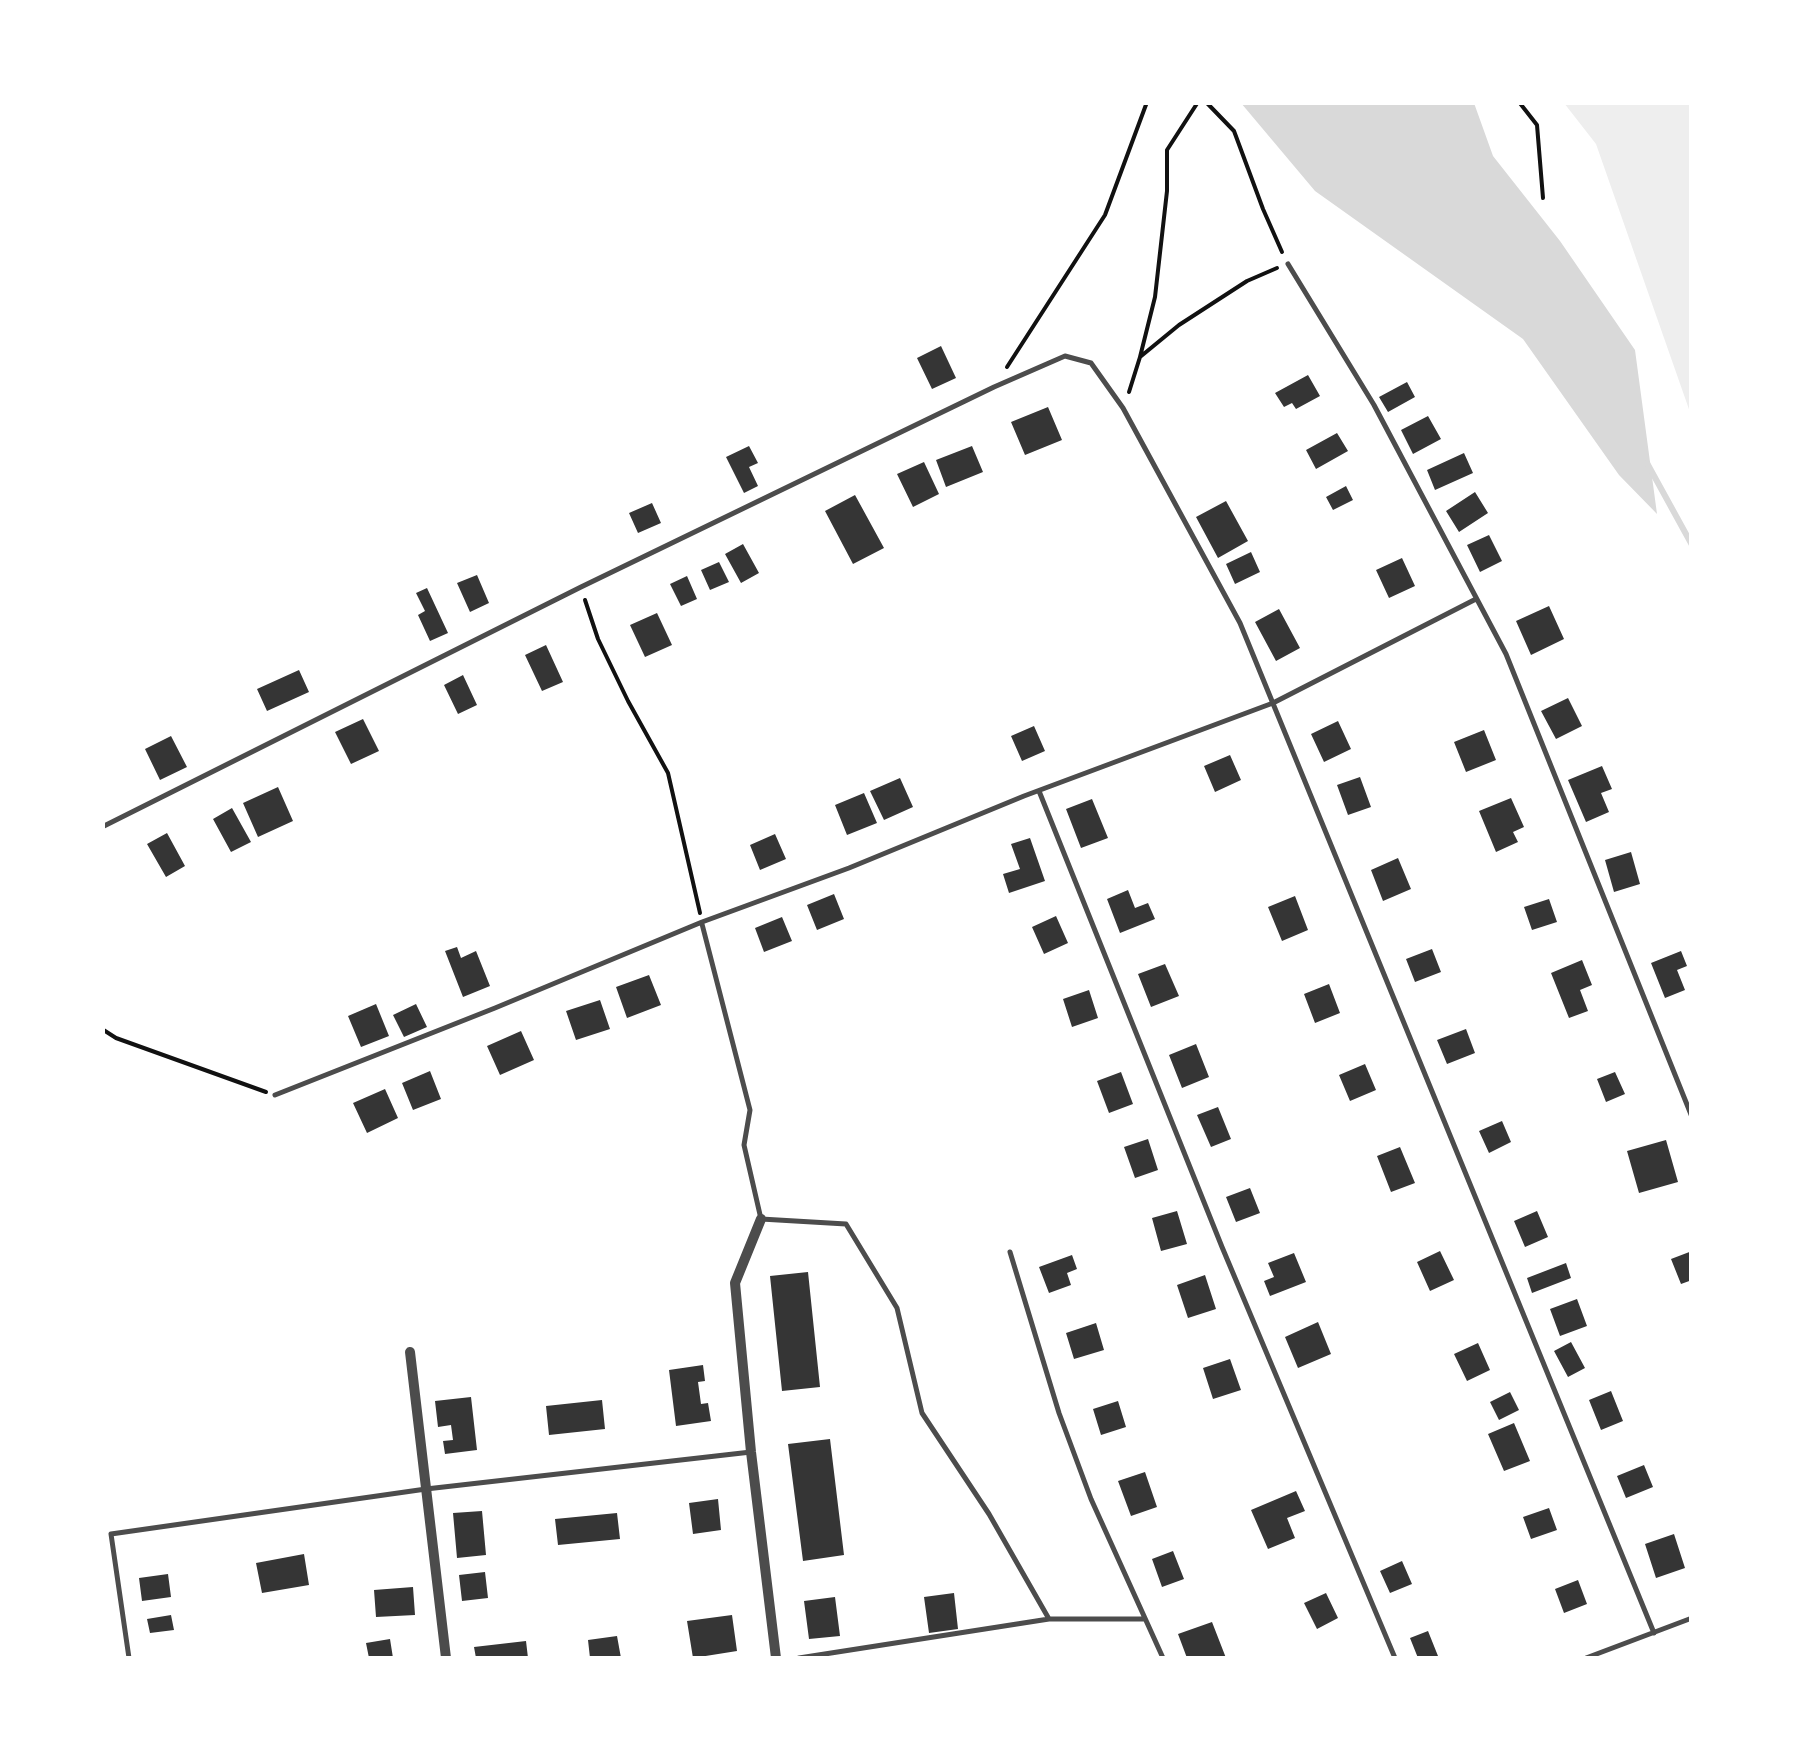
<!DOCTYPE html>
<html>
<head>
<meta charset="utf-8">
<style>
	body { margin:0 }
	#map { position:relative; width:1794px; height:1761px; overflow:hidden; background:#fff; font-family:"Nunito Sans",sans-serif }
	canvas { display:block }
	.frame { position:absolute; inset:0; border:105px solid #fff; pointer-events:none }
</style>
</head>
<body>
<div id="map">
<canvas width="1794" height="1761"></canvas>
<div class="frame"></div>
</div>
<script>
const ctx = document.querySelector('canvas').getContext('2d');
ctx.lineJoin = 'round';
function fillPath(path, color) { ctx.fillStyle = color; ctx.fill(path, 'evenodd'); }
function stroke(path, color, width, dash) { ctx.strokeStyle = color; ctx.lineWidth = width; ctx.lineCap = dash ? 'butt' : 'round'; ctx.setLineDash(dash || []); ctx.stroke(path); }
fillPath(new Path2D(`
	M1564 103H1691V415L1596 144Z`), '#eee');
fillPath(new Path2D(`
	M1241 103H1474L1493 156 1560 241 1635 350 1657 514 1619 475 1523 339 1315 191Z`), '#d9d9d9');
stroke(new Path2D(`
	M1647 463 1692 545`), '#d9d9d9', 6);
fillPath(new Path2D(`
	M941 346 956 378 932 389 917 358Z
	M1308 375 1320 396 1296 409 1292 403 1284 407 1275 393Z
	M1407 382 1415 397 1388 412 1379 397Z
	M1048 407 1062 440 1025 455 1011 422Z
	M1428 416 1441 439 1413 454 1401 430Z
	M1337 433 1348 451 1316 469 1306 450Z
	M749 446 758 463 749 467 758 486 744 493 726 457Z
	M972 446 983 472 946 487 936 460Z
	M1464 453 1473 473 1435 490 1427 470Z
	M924 462 939 494 913 507 897 474Z
	M1346 486 1353 500 1333 510 1326 497Z
	M1475 492 1488 513 1459 532 1446 511Z
	M855 495 884 548 853 564 825 511Z
	M1226 501 1248 541 1218 558 1196 517Z
	M652 503 661 523 638 533 629 513Z
	M1489 535 1502 561 1480 572 1467 545Z
	M743 544 759 573 741 583 725 554Z
	M1251 552 1260 572 1235 584 1226 564Z
	M1402 558 1415 586 1389 598 1376 570Z
	M719 562 729 582 710 590 701 570Z
	M477 575 489 603 470 612 457 583Z
	M687 576 697 599 681 606 670 584Z
	M427 588 448 633 430 641 418 615 425 611 416 593Z
	M1549 606 1564 639 1531 655 1516 621Z
	M1279 609 1300 648 1276 661 1255 622Z
	M657 613 672 645 645 657 630 625Z
	M546 645 563 682 542 691 525 655Z
	M299 670 309 692 267 711 257 689Z
	M463 675 477 705 458 714 444 685Z
	M1568 698 1582 726 1556 739 1541 711Z
	M363 719 379 751 351 764 335 732Z
	M1338 721 1351 749 1324 762 1311 734Z
	M1034 726 1045 751 1022 761 1011 736Z
	M1484 730 1496 760 1466 772 1454 742Z
	M171 736 187 767 160 780 145 749Z
	M1230 755 1241 780 1215 792 1204 766Z
	M1602 766 1612 789 1601 793 1609 812 1586 822 1568 780Z
	M1360 777 1371 807 1348 815 1337 785Z
	M900 778 913 807 884 820 870 791Z
	M278 787 293 821 258 837 243 803Z
	M864 793 877 823 847 835 835 805Z
	M1511 798 1524 827 1513 832 1518 842 1496 852 1479 811Z
	M1092 799 1108 838 1081 848 1066 809Z
	M232 808 251 842 231 852 213 819Z
	M167 833 185 866 166 877 147 844Z
	M775 834 786 859 760 870 750 845Z
	M1030 838 1045 881 1009 893 1003 874 1020 869 1011 844Z
	M1631 852 1640 884 1614 892 1605 860Z
	M1398 858 1411 889 1383 901 1371 870Z
	M1128 890 1135 908 1148 903 1155 919 1120 933 1107 899Z
	M834 894 844 919 817 930 807 905Z
	M1295 896 1308 930 1282 941 1268 907Z
	M1549 899 1557 922 1532 930 1524 907Z
	M1056 916 1068 943 1044 954 1032 927Z
	M782 917 792 941 764 952 755 928Z
	M457 947 461 958 476 951 490 986 463 997 445 951Z
	M1432 949 1441 972 1415 982 1406 959Z
	M1681 951 1687 966 1677 970 1685 990 1665 998 1651 963Z
	M1582 960 1592 985 1580 990 1588 1011 1569 1018 1551 973Z
	M1165 964 1179 996 1151 1007 1138 974Z
	M649 975 661 1005 627 1018 616 987Z
	M1329 984 1340 1013 1315 1023 1304 994Z
	M1089 990 1098 1018 1072 1027 1063 999Z
	M600 1000 610 1029 576 1040 566 1011Z
	M376 1004 389 1036 361 1047 348 1016Z
	M416 1004 427 1027 404 1037 393 1015Z
	M1466 1029 1475 1053 1447 1064 1437 1040Z
	M521 1031 534 1060 500 1075 487 1046Z
	M1196 1044 1209 1077 1182 1088 1169 1055Z
	M1365 1064 1376 1090 1350 1101 1339 1075Z
	M430 1071 441 1099 413 1110 402 1083Z
	M1121 1072 1133 1104 1109 1113 1097 1081Z
	M1615 1072 1625 1094 1606 1102 1597 1079Z
	M385 1089 398 1118 367 1133 353 1103Z
	M1218 1107 1231 1139 1211 1147 1197 1115Z
	M1502 1121 1511 1142 1489 1153 1479 1131Z
	M1148 1139 1158 1170 1135 1178 1124 1147Z
	M1666 1140 1678 1182 1639 1193 1627 1151Z
	M1400 1147 1415 1183 1391 1192 1377 1156Z
	M1250 1188 1260 1213 1236 1222 1226 1197Z
	M1177 1211 1187 1244 1161 1251 1152 1218Z
	M1537 1211 1548 1237 1525 1247 1514 1221Z
	M1440 1251 1454 1280 1430 1291 1417 1262Z
	M1692 1251V1280L1681 1284 1671 1259Z
	M1294 1253 1306 1282 1270 1296 1264 1281 1274 1277 1268 1263Z
	M1072 1255 1077 1269 1067 1273 1071 1285 1049 1293 1039 1267Z
	M1566 1263 1571 1278 1532 1293 1527 1278Z
	M808 1272 820 1387 782 1391 770 1276Z
	M1205 1275 1216 1309 1188 1318 1177 1285Z
	M1577 1299 1587 1326 1560 1336 1550 1309Z
	M1318 1322 1331 1354 1298 1368 1285 1337Z
	M1096 1323 1104 1350 1074 1359 1066 1333Z
	M1571 1342 1585 1368 1568 1377 1554 1351Z
	M1478 1343 1490 1370 1467 1381 1454 1354Z
	M1230 1359 1241 1390 1213 1399 1203 1368Z
	M703 1365 705 1381 698 1382 701 1404 708 1403 711 1421 676 1426 669 1370Z
	M1611 1391 1623 1421 1601 1430 1589 1400Z
	M1510 1392 1519 1410 1499 1420 1490 1402Z
	M471 1397 477 1450 445 1454 443 1441 453 1440 451 1425 438 1427 435 1401Z
	M602 1400 605 1429 549 1435 546 1406Z
	M1118 1401 1126 1427 1101 1435 1093 1409Z
	M1514 1423 1530 1461 1504 1471 1488 1434Z
	M830 1439 844 1555 803 1561 788 1444Z
	M1644 1465 1653 1487 1626 1498 1617 1476Z
	M1145 1472 1157 1507 1131 1516 1118 1481Z
	M1296 1491 1305 1511 1287 1518 1295 1538 1268 1549 1251 1510Z
	M718 1499 721 1530 693 1534 689 1503Z
	M1549 1508 1557 1530 1531 1539 1523 1517Z
	M482 1511 486 1555 457 1558 453 1513Z
	M617 1513 620 1539 558 1545 555 1519Z
	M1674 1534 1685 1568 1656 1578 1645 1544Z
	M1173 1551 1184 1579 1162 1587 1152 1559Z
	M304 1554 309 1585 262 1593 256 1563Z
	M1402 1561 1412 1584 1390 1593 1380 1571Z
	M485 1572 488 1598 462 1601 459 1575Z
	M168 1574 171 1597 142 1601 139 1578Z
	M1578 1580 1587 1604 1564 1613 1555 1589Z
	M413 1587 415 1615 376 1617 374 1590Z
	M954 1593 958 1629 929 1633 924 1597Z
	M1326 1593 1338 1618 1317 1629 1304 1603Z
	M835 1597 840 1636 809 1639 804 1601Z
	M171 1615 174 1630 150 1633 147 1619Z
	M732 1615 737 1651 693 1658 687 1621Z
	M1212 1622 1226 1658H1187L1178 1634Z
	M1428 1631 1438 1656 1431 1658H1418L1410 1638Z
	M617 1636 621 1658H590L588 1640Z
	M390 1639 393 1658H369L366 1643Z
	M526 1641 528 1658H476L474 1647Z`), '#353535');
stroke(new Path2D(`
	M1206 102 1234 131 1263 209 1282 252
	M1519 102 1537 125 1543 198
	M1140 357 1155 297 1167 191V150L1198 102
	M1007 367 1105 215 1147 102
	M1129 392 1140 357 1179 325 1247 281 1277 268
	M585 600 598 639 628 701 668 773 700 913
	M102 1029 116 1038 266 1092`), '#111', 4);
stroke(new Path2D(`
	M1288 264 1374 405 1506 654 1692 1117
	M1039 791 1222 1247 1395 1658
	M102 827 581 587 994 387 1065 356 1091 363 1123 408 1240 623 1654 1633
	M702 924 750 1110 744 1145 761 1219 846 1224 897 1308 922 1413 989 1514 1049 1619
	M275 1095 495 1008 702 922 849 868 1024 796 1273 703 1476 599
	M1010 1252 1059 1413 1091 1499 1163 1658
	M129 1658 111 1534 426 1489 751 1452
	M799 1658 1049 1619H1145
	M1586 1658 1692 1618`), '#4c4c4c', 5);
stroke(new Path2D(`
	M761 1219 735 1283 751 1452 776 1658
	M410 1352 446 1658`), '#4c4c4c', 10);
</script>
</body>
</html>
